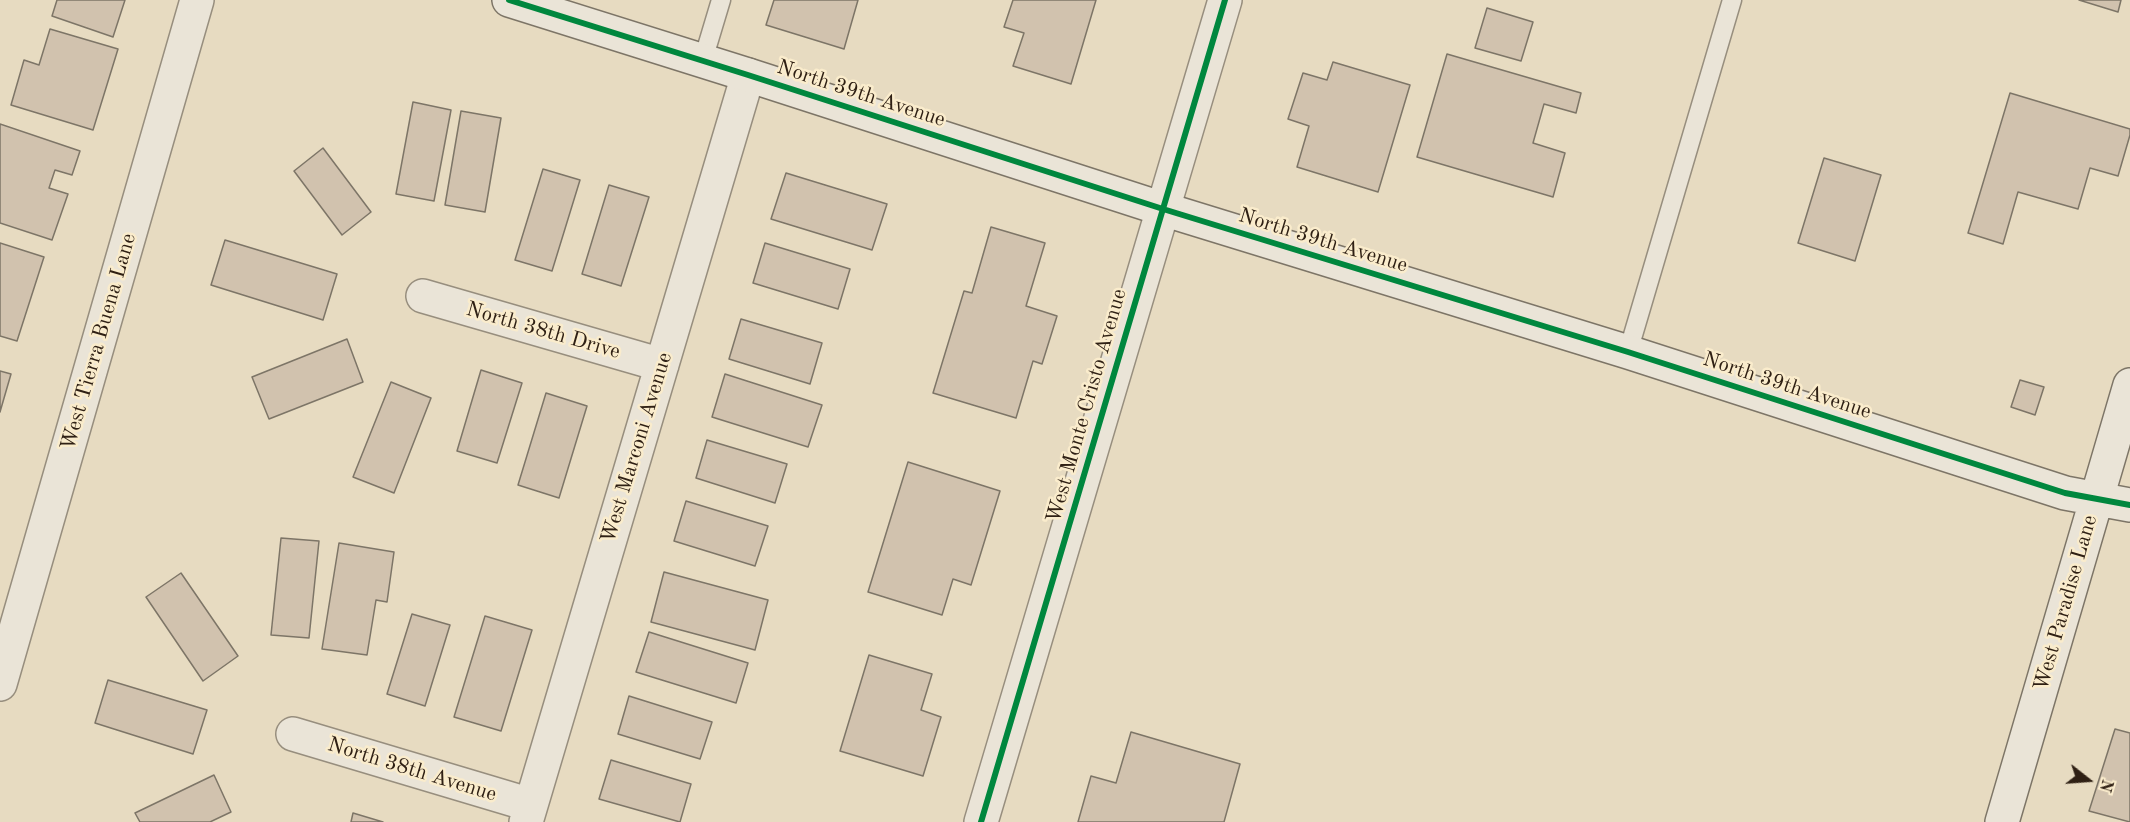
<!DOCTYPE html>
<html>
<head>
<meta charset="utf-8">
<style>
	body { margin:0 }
	#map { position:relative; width:2130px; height:822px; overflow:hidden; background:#e7dbc1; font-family:"Old Standard TT",serif }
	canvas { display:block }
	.north { position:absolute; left:2058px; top:750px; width:60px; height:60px; -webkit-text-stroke:4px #faeccc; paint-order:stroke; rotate:107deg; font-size:16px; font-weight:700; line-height:24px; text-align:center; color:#2f2014 }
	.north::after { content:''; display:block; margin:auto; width:21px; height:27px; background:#2f2014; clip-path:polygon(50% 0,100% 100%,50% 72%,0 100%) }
</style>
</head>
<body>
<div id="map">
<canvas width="2130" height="822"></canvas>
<div class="north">N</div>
</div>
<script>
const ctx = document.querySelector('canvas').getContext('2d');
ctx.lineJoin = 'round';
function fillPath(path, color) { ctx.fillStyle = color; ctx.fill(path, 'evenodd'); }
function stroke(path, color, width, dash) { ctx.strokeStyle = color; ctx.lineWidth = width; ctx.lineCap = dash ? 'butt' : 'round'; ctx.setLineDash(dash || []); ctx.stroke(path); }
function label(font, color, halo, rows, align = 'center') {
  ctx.font = font + ' "Old Standard TT",serif'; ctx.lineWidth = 5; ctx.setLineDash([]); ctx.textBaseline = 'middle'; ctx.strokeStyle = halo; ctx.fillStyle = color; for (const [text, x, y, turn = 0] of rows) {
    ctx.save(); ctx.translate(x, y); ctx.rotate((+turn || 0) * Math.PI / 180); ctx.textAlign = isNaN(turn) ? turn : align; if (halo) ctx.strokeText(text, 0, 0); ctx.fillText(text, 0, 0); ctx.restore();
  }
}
const building = new Path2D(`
	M57 0H125L113 37 52 16Z
	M774 0H858L844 49 766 25Z
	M1013 0H1096L1071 84 1013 66 1024 33 1004 27Z
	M2079 0H2121L2118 12Z
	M1487 8 1533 22 1521 61 1475 48Z
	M50 29 118 49 93 130 11 105 24 60 39 65Z
	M1447 54 1581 93 1576 113 1544 104 1533 143 1565 153 1553 197 1417 157Z
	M1333 62 1410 85 1378 192 1297 167 1309 126 1288 119 1303 73 1327 80Z
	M2010 93 2130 129V135L2118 176 2090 168 2078 209 2018 192 2003 244 1968 233Z
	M413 102 451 110 434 201 396 194Z
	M461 111 501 118 485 212 445 205Z
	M0 124 80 151 72 175 55 170 49 188 68 194 52 240 0 223Z
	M323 148 371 212 342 235 294 171Z
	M1824 158 1881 175 1855 261 1798 243Z
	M543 169 580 180 552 271 515 260Z
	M786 173 887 204 872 250 771 219Z
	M609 185 649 197 621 286 582 274Z
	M991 227 1045 243 1026 306 1057 316 1042 364 1033 361 1016 418 933 393 964 291 972 293Z
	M225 240 337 274 323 320 211 285Z
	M0 243 44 257 17 341 0 336Z
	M765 243 850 269 838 309 753 283Z
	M741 319 822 343 810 384 729 359Z
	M347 339 363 382 269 419 252 377Z
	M481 370 522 383 497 463 457 451Z
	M0 371 11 374 0 412Z
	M725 374 822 405 808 447 712 417Z
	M2020 380 2044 387 2035 415 2011 407Z
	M391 382 431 398 394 493 353 477Z
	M546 393 587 406 559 498 518 485Z
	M707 440 787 464 775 503 696 478Z
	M908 462 1000 491 971 585 953 579 942 615 868 592Z
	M686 501 768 526 755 566 674 541Z
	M281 538 319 541 309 638 271 635Z
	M339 543 394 552 387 602 376 600 367 655 322 649Z
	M664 572 768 600 755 650 651 622Z
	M181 573 238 656 203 681 146 597Z
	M412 614 450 625 425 706 387 694Z
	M485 616 532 630 501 731 454 717Z
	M649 632 748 663 736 703 636 672Z
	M869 655 932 674 921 710 941 717 923 776 840 751Z
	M108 680 207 710 193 754 95 723Z
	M629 696 712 722 700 759 618 734Z
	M2115 729 2130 733V822L2089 811Z
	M1131 732 1240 764 1224 822H1078L1091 776 1116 783Z
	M611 760 691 784 680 822 599 799Z
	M214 775 231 812 210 822H140L135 813Z
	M353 813 383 822H351Z`);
fillPath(building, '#d1c2ae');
stroke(building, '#7d7567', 1.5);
const lane = new Path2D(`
	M703 60 721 0
	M1628 352 1732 0`);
const street = new Path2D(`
	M423 296 662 365
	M0 684 197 0
	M293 734 531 805
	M526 822 748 75
	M981 822 1225 0`);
const secondary = new Path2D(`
	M509 0 748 75 1163 209 1628 352 2065 493 2130 505
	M2002 822 2130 385`);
stroke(lane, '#978e7e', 21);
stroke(street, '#978e7e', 36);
stroke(secondary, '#7d7567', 36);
stroke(lane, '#eae4d7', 18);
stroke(street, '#eae4d7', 33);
stroke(secondary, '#eae4d7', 33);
stroke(new Path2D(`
	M509 0 748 75 1163 209 1628 352 2065 493 2130 505
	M981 822 1225 0`), '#00873e', 6);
label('21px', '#2f2014', '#faeccc', [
	["North 39th Avenue",861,94,18],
	["North 39th Avenue",1323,241,17],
	["North 38th Drive",543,331,16],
	["West Tierra Buena Lane",99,342,-74],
	["North 39th Avenue",1787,386,18],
	["West Monte Cristo Avenue",1087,406,-74],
	["West Marconi Avenue",637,448,-73],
	["West Paradise Lane",2066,603,-74],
	["North 38th Avenue",412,770,17]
]);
</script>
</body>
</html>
